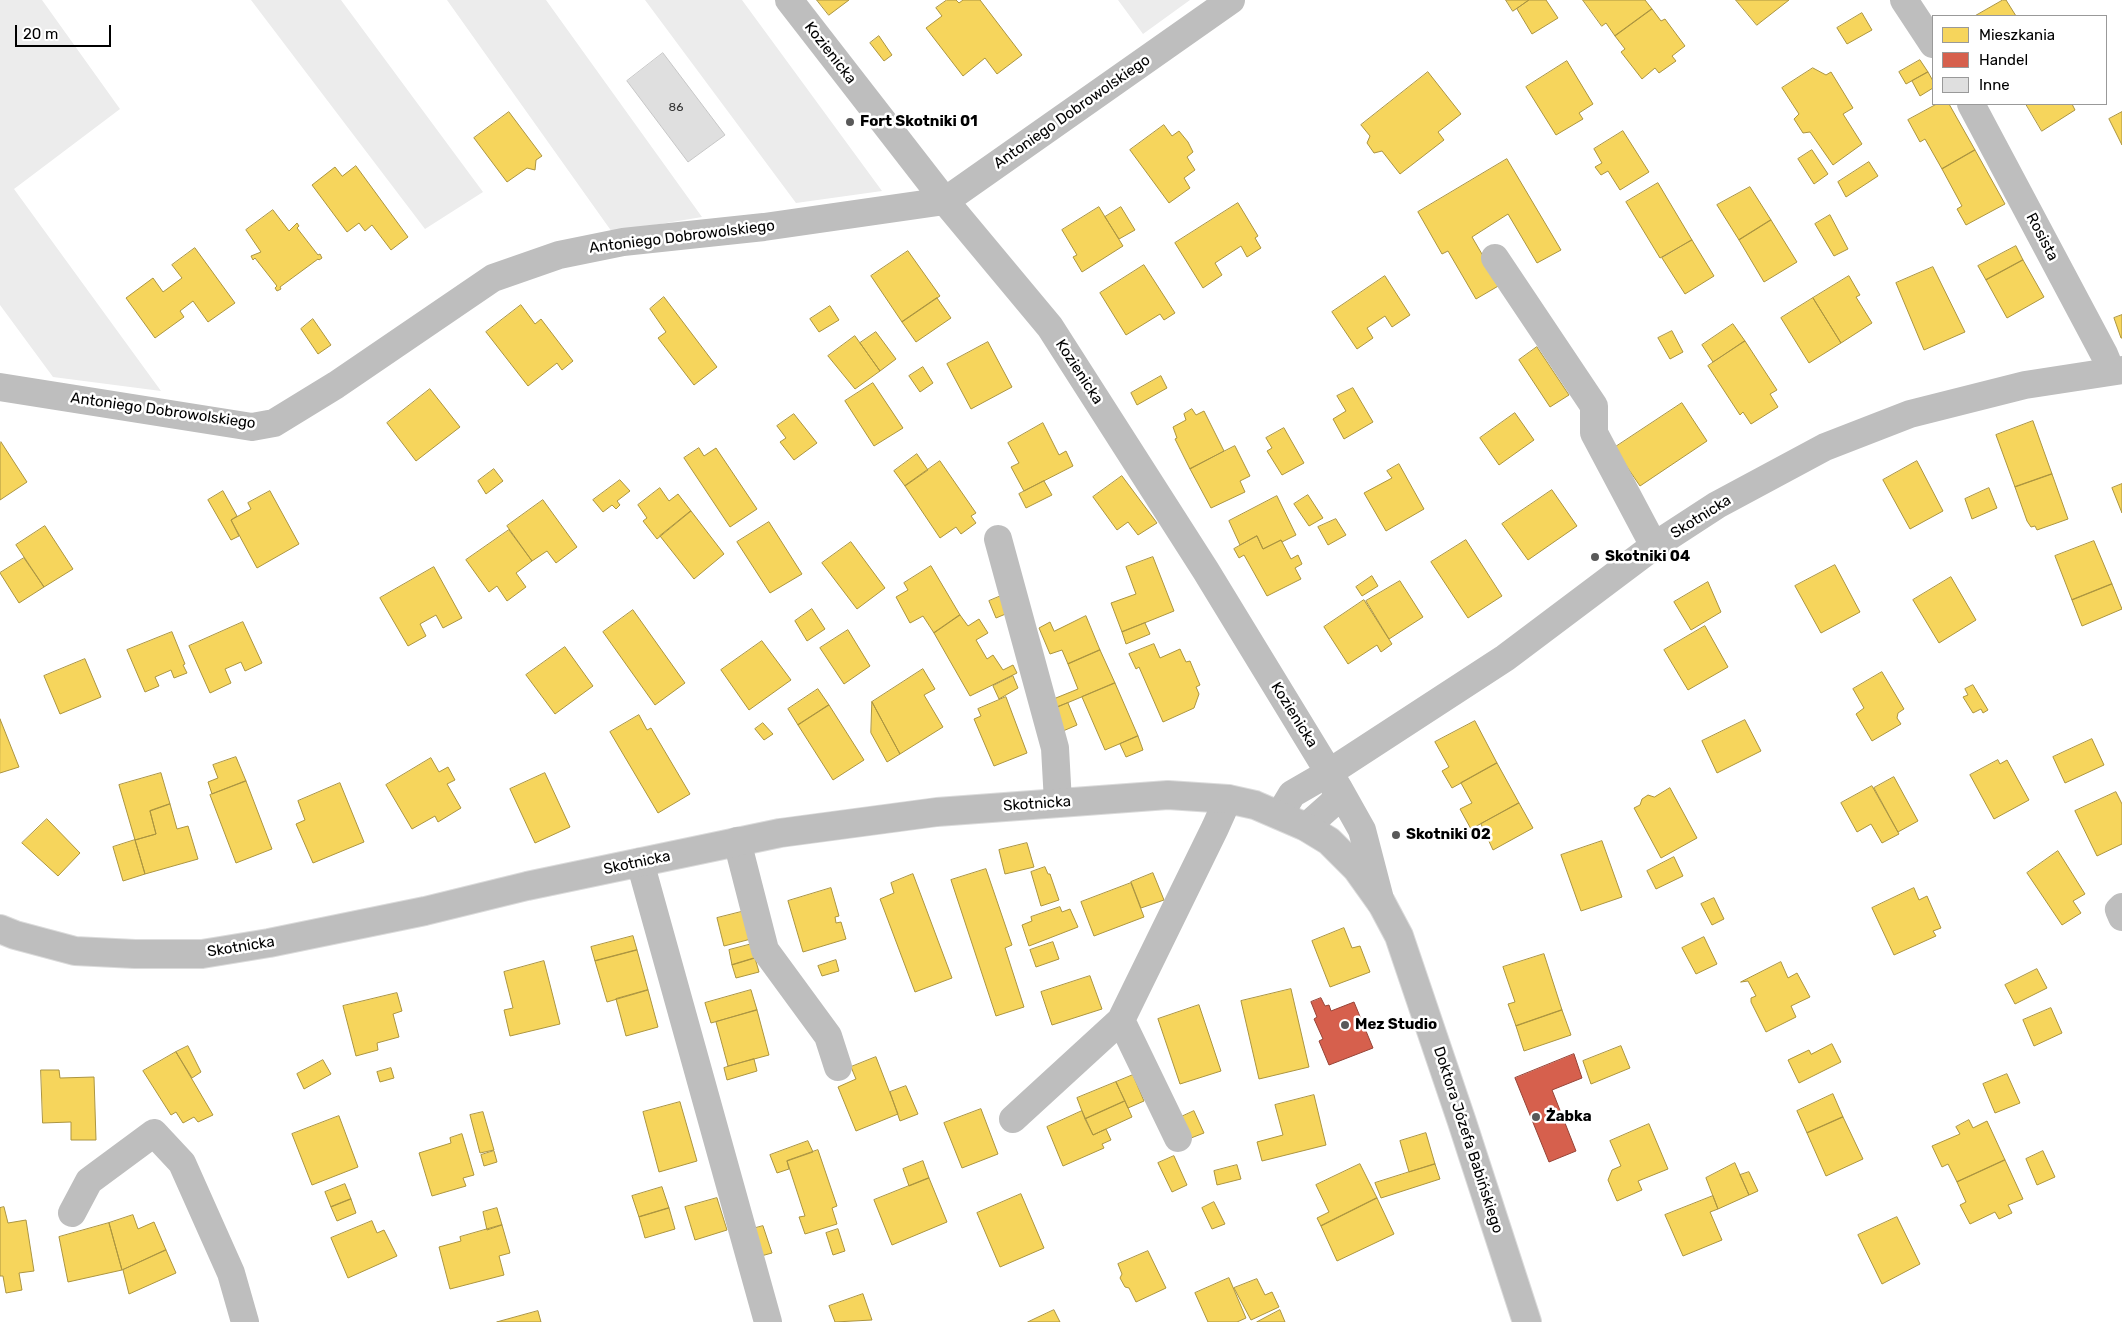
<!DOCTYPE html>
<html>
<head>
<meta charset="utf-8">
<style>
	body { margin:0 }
	#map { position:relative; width:2122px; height:1322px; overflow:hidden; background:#fff; font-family:Rubik,sans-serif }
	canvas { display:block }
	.legend { position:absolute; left:1932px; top:15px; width:175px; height:90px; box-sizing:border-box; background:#fff; border:1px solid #999; margin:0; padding:6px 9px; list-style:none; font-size:15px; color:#000 }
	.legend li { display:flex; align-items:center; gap:10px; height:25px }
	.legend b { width:25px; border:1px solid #999 }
	.scale { position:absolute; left:15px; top:25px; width:96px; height:22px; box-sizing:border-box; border:2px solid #000; border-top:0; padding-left:6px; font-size:15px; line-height:18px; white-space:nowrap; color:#000; -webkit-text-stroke:4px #fff; paint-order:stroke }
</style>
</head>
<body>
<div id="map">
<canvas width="2122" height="1322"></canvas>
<ul class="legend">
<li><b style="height:14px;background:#f6d55c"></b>Mieszkania</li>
<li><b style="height:14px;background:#d6604d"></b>Handel</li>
<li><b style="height:14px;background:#dfdfdf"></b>Inne</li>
</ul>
<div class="scale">20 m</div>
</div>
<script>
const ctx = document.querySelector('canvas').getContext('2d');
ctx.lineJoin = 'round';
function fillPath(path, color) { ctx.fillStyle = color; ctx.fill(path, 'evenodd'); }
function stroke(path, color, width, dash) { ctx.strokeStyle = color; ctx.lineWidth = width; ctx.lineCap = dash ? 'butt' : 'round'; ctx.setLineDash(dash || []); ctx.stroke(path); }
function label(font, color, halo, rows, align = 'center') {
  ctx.font = font + ' Rubik,sans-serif'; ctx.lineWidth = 5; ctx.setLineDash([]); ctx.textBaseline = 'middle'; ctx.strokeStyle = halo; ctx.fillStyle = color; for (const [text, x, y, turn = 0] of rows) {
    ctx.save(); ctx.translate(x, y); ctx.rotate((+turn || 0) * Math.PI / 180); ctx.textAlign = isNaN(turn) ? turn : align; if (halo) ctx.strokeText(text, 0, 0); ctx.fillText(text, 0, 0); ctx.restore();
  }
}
fillPath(new Path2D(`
	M0 0H42L120 109 14 189 161 391 53 377 0 305Z
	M251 0H341L483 192 425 229Z
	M447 0H546L702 217 612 232Z
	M645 0H742L882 191 796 203Z
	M1118 0H1190L1143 34Z`), '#ececec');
const homes = new Path2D(`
	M817 0H849L829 15Z
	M947 0H956L959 3 963 0H980L1022 55 997 74 985 58 963 76 926 28 942 16 936 8Z
	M1506 0H1529L1513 11Z
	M1529 0H1546L1558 18 1532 34 1517 9Z
	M1583 0H1645L1652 9 1615 36 1606 23 1602 26Z
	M1736 0H1789L1757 25Z
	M2003 0H2006L2016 16H1975Z
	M1652 9 1661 21 1665 19 1685 46 1672 56 1676 61 1659 73 1655 68 1642 79 1621 52 1625 49 1615 36Z
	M1862 13 1872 30 1847 44 1837 28Z
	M879 36 892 55 884 61 870 43Z
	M1920 60 1928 72 1906 84 1899 72Z
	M1567 61 1593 104 1579 113 1583 119 1556 135 1526 87Z
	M1813 68 1826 75 1831 72 1853 108 1843 114 1862 144 1833 165 1810 132 1803 133 1794 119 1799 114 1782 88Z
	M1428 72 1461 114 1438 132 1444 140 1400 174 1382 151 1374 153 1367 143 1370 136 1361 125Z
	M1928 72 1933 81V88L1920 96 1912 81Z
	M1937 104H1949L1975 150 1942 169 1925 139 1920 142 1908 120Z
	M2026 104H2072L2075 110 2042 131Z
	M509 112 542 156 536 160 535 170 527 168 507 182 474 138Z
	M2122 112V145L2109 119Z
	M1164 125 1172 136 1179 131 1188 142 1193 152 1187 157 1195 170 1184 178 1190 188 1169 203 1130 150Z
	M1623 131 1649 172 1620 190 1608 171 1601 175 1595 167 1602 163 1594 149Z
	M1812 150 1828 174 1814 184 1798 159Z
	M1975 150 2005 204 1966 225 1957 209 1962 206 1942 169Z
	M1507 159 1561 250 1537 263 1508 214 1472 237 1500 285 1476 299 1448 251 1442 254 1418 212Z
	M1869 162 1878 176 1846 197 1838 182Z
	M356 166 408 237 391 250 372 225 365 231 359 223 347 232 312 185 335 167 342 176Z
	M1658 183 1692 240 1660 258 1626 202Z
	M1750 187 1771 220 1739 240 1717 205Z
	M1238 203 1258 236 1255 238 1261 248 1247 257 1241 246 1215 263 1222 275 1203 288 1175 243Z
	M1099 207 1123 246 1082 272 1073 257 1077 255 1062 230Z
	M1121 207 1135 230 1119 239 1105 217Z
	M273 210 289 231 297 223 299 226 297 228 318 255 320 254 322 258 319 260 318 259 280 287 281 289 277 291 275 288 277 286 255 258 253 260 251 256 261 252 246 230Z
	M1830 215 1848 249 1834 256 1815 224Z
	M1771 220 1797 262 1764 282 1739 240Z
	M1692 240 1714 276 1685 294 1662 258Z
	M2016 246 2023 260 1986 280 1978 266Z
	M195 248 235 303 208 322 193 301 180 311 184 317 155 338 126 298 153 278 163 292 182 278 172 265Z
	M908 251 940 296 902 322 871 276Z
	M2023 260 2044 297 2007 318 1986 280Z
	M1144 265 1175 313 1164 320 1160 314 1126 335 1100 293Z
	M1933 267 1965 332 1924 350 1896 283Z
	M1385 276 1410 315 1392 327 1385 316 1367 328 1373 338 1357 349 1332 312Z
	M1849 276 1860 295 1856 297 1872 323 1841 343 1813 298Z
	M664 297 717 367 694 385 658 338 666 332 650 309Z
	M937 298 951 318 916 342 902 322Z
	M1813 298 1841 343 1809 363 1781 318Z
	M521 305 535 324 541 319 573 361 562 370 557 363 528 386 486 332Z
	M830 306 839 320 819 332 810 319Z
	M2122 315V338H2121L2114 318Z
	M313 319 331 345 318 354 301 329Z
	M1733 324 1745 341 1713 362 1702 345Z
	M1672 331 1683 352 1670 359 1658 338Z
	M876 332 896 359 880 371 860 343Z
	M855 336 880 371 855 389 828 356Z
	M1745 341 1777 390 1770 394 1778 407 1751 424 1743 412 1740 415 1708 366Z
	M988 342 1012 387 971 409 947 364Z
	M1537 347 1569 395 1550 407 1519 360Z
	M923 367 933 383 920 392 909 376Z
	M1161 376 1167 388 1137 405 1131 393Z
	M873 383 903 428 874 446 845 401Z
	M1353 388 1373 422 1344 439 1333 419 1346 411 1337 396Z
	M430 389 460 427 416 461 387 423Z
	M1682 403 1707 441 1640 486 1614 448Z
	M1192 409 1196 415 1204 411 1224 451 1190 469 1175 439 1177 438 1173 427 1186 420 1184 414Z
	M1515 413 1534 440 1499 465 1480 438Z
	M794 414 817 443 794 460 780 442 786 438 777 426Z
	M2033 421 2052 474 2015 487 1996 435Z
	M1043 423 1059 455 1066 451 1073 466 1024 491 1011 467 1019 463 1008 443Z
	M1284 428 1304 463 1282 475 1267 451 1272 448 1266 438Z
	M1 442 27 482 0 500V443Z
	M1235 446 1250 476 1240 481 1245 492 1211 508 1190 469Z
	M699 448 704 456 716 448 757 509 730 527 684 458Z
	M917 454 928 470 905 486 894 471Z
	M940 461 976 513 971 516 976 523 961 534 956 527 940 538 905 486Z
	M1917 461 1943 511 1910 529 1883 480Z
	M1399 464 1424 509 1386 531 1364 493 1392 478 1387 471Z
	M494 469 503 481 486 494 478 481Z
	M2052 474 2068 519 2037 530 2035 526 2031 527 2027 521 2015 487Z
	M1122 476 1157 523 1138 535 1128 522 1117 530 1093 497Z
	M620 480 630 491 617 501 620 505 616 509 612 505 603 512 593 500Z
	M1044 481 1052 495 1026 508 1019 494Z
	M2122 484V513L2112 488Z
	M660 488 669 501 678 494 691 511 657 539 643 521 647 518 638 505Z
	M1989 488 1997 508 1972 519 1965 499Z
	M1552 490 1577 526 1528 560 1502 524Z
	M223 491 237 516 231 520 239 536 231 540 208 500Z
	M270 491 299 544 257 568 231 520 251 509 248 503Z
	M1308 495 1323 518 1309 526 1294 504Z
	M1277 496 1296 535 1282 542 1281 540 1263 549 1257 536 1240 545 1229 521Z
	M543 500 577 547 556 563 547 551 532 561 507 526Z
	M691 511 724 554 694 579 660 536Z
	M1336 519 1346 535 1328 545 1318 527Z
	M769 522 802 574 770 593 737 542Z
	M45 526 73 569 44 587 16 545Z
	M509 530 532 561 516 573 526 587 507 601 497 586 489 592 466 560Z
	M1257 536 1263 549 1281 540 1291 559 1298 555 1302 564 1295 568 1301 579 1267 596 1244 555 1239 558 1234 549Z
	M1466 540 1502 596 1468 618 1431 562Z
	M2094 541 2112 584 2072 600 2055 556Z
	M851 542 885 588 857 609 822 563Z
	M1153 557 1174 611 1122 632 1111 603 1136 594 1126 567Z
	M24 558 44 587 19 603 0 573Z
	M1835 565 1860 612 1821 633 1795 586Z
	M931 566 960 615 934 633 923 616 910 623 896 597 908 590 904 583Z
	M434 567 462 618 443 628 436 615 420 624 426 636 408 646 380 598Z
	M1372 576 1378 586 1362 596 1356 587Z
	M1951 577 1976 620 1939 643 1913 600Z
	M1400 581 1423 617 1389 639 1366 601Z
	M1708 582 1721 612 1691 630 1674 602Z
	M2112 584 2122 609 2082 626 2072 600Z
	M1001 596 1008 613 996 618 989 601Z
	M1364 600 1392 644 1381 652 1377 645 1348 664 1324 627Z
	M812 609 825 629 807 641 795 621Z
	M633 610 685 683 655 705 603 632Z
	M960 615 968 626 979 619 988 633 976 640 987 659 993 655 1003 670 1013 665 1017 673 970 696 934 633Z
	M1086 616 1100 650 1068 664 1062 650 1050 654 1039 628 1050 622 1054 631Z
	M243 622 262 663 245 671 241 662 225 669 231 683 210 693 189 646Z
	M1145 623 1150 634 1126 644 1122 632Z
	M1705 626 1728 667 1688 690 1664 650Z
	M848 630 870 666 844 684 820 648Z
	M172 632 185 664 183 665 187 673 174 678 171 670 155 677 159 686 145 692 127 650Z
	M762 641 791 680 749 710 721 670Z
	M1154 644 1160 658 1180 649 1186 662 1190 661 1200 685 1196 687 1199 694 1194 708 1163 722 1139 667 1136 669 1129 654Z
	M565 647 593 686 555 714 526 675Z
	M1100 650 1115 683 1055 708 1051 700 1078 689 1068 664Z
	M85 659 101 697 60 714 44 676Z
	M923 669 935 689 924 695 943 727 900 754 872 702Z
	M1882 672 1904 709 1898 713 1897 718 1901 724 1872 741 1856 714 1864 708 1853 689Z
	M1013 676 1018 688 999 699 993 686Z
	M1115 683 1138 736 1105 750 1082 697Z
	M1973 685 1988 710 1983 713 1981 709 1973 713 1963 697 1968 695 1965 689Z
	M818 689 829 705 798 725 788 709Z
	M1006 697 1027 753 994 766 974 719 981 716 978 709Z
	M872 702 900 754 887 762 871 733Z
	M1068 703 1077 725 1063 731 1055 708Z
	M829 705 864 760 833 780 798 725Z
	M639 715 647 730 651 728 690 794 658 813 610 732Z
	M0 719 19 767 0 773Z
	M1745 720 1761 751 1717 773 1702 741Z
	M1475 721 1497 763 1452 788 1442 771 1449 767 1435 742Z
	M763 723 773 734 764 740 755 729Z
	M1138 736 1143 750 1126 757 1120 744Z
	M2092 739 2104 765 2065 783 2053 757Z
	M236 757 246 781 212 794 208 782 218 778 213 765Z
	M431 758 439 772 448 767 455 780 447 784 461 808 438 822 435 816 412 829 386 785Z
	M1998 760 2000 764 2007 760 2029 800 1994 819 1970 775Z
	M1497 763 1519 803 1471 829 1460 809 1472 803 1461 783Z
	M161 773 170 804 150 811 156 834 135 840 119 785Z
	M545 773 570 827 535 843 510 789Z
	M1894 777 1918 821 1898 832 1874 788Z
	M246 781 272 849 236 863 210 795Z
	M340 783 364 842 313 863 296 824 305 820 298 801Z
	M1872 786 1899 834 1882 843 1871 824 1857 832 1841 803Z
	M1670 788 1697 838 1661 858 1634 808 1640 805 1642 799 1648 795 1654 797Z
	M2116 792 2122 804V844L2097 856 2075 811Z
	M1519 803 1533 828 1493 850 1481 824Z
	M170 804 177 829 188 826 198 859 145 874 135 840 156 834 150 811Z
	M47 819 80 853 58 876 22 843Z
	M135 840 145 874 123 881 113 847Z
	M1602 841 1622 897 1581 911 1561 855Z
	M1027 843 1034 867 1005 874 999 850Z
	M2058 851 2085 894 2073 901 2081 913 2062 925 2027 873Z
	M1674 857 1683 876 1656 889 1647 871Z
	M1045 867 1048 874H1050L1059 900 1041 906 1031 872Z
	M986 869 1012 945 1005 948 1024 1007 996 1016 951 880Z
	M1153 873 1164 900 1141 908 1131 882Z
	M913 874 952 978 915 992 880 899 894 893 891 883Z
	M1131 883 1144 917 1094 936 1081 902Z
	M831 888 839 916 835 917 836 923 841 922 846 939 803 952 788 901Z
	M1914 888 1919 900 1927 896 1941 928 1933 931 1936 936 1894 955 1872 908Z
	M1714 898 1724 919 1712 925 1701 904Z
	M1060 907 1062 912 1070 909 1078 927 1029 946 1022 925 1032 921 1031 917Z
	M745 911 751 939 724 946 717 918Z
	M1344 928 1352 948 1360 946 1370 972 1330 987 1312 941Z
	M633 936 637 950 595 961 591 947Z
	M1704 937 1717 964 1696 974 1682 948Z
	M1053 942 1059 959 1036 967 1030 950Z
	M752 944 755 958 732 965 729 950Z
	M637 950 648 990 607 1002 595 961Z
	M1544 954 1562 1010 1516 1026 1508 1004 1515 1002 1503 967Z
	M755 958 759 972 736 978 732 965Z
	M836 960 839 971 822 976 818 966Z
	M544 961 560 1024 510 1036 504 1010 513 1008 504 972Z
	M1781 962 1788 978 1797 973 1810 997 1791 1006 1796 1017 1766 1032 1751 1002V998L1756 996 1748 981 1741 982Z
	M2037 969 2047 988 2015 1004 2005 985Z
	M1090 976 1102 1009 1052 1025 1041 992Z
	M1291 989 1309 1067 1259 1079 1241 1001Z
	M648 990 658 1027 626 1036 616 999Z
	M751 990 757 1010 711 1023 705 1003Z
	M397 993 402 1011 393 1014 399 1037 377 1043 378 1050 356 1056 343 1006Z
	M1199 1005 1221 1071 1180 1084 1158 1019Z
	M2051 1008 2062 1033 2034 1046 2023 1020Z
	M757 1010 769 1055 728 1066 716 1022Z
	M1562 1010 1571 1035 1524 1051 1516 1026Z
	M1832 1044 1841 1062 1799 1083 1788 1060 1809 1050 1811 1054Z
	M188 1046 201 1072 192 1078 176 1052Z
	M1621 1046 1630 1068 1591 1084 1583 1061Z
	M176 1052 213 1115 198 1122 194 1117 183 1123 176 1112 171 1115 143 1071Z
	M876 1057 898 1114 856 1131 838 1087 856 1079 851 1067Z
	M754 1059 757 1071 727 1080 724 1068Z
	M323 1060 331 1074 304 1089 297 1074Z
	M391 1068 394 1078 380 1082 377 1072Z
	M41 1070H59L60 1078 94 1077 96 1140H71V1122L43 1123Z
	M2007 1074 2020 1103 1995 1113 1983 1084Z
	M1133 1075 1144 1101 1128 1108 1116 1082Z
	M1116 1082 1125 1101 1085 1119 1077 1098Z
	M906 1086 918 1114 900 1121 890 1092Z
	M1833 1094 1843 1117 1807 1133 1797 1111Z
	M1314 1095 1326 1145 1262 1161 1257 1142 1283 1135 1275 1105Z
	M1125 1101 1132 1117 1093 1135 1085 1119Z
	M680 1102 697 1161 659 1172 643 1112Z
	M981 1109 998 1154 962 1168 944 1123Z
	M1082 1111 1093 1135 1106 1129 1111 1140 1102 1144 1104 1148 1063 1166 1047 1127Z
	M1194 1111 1204 1133 1191 1138 1181 1117Z
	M483 1112 494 1150 480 1153 470 1115Z
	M339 1116 358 1167 312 1185 292 1134Z
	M1843 1117 1863 1159 1826 1176 1807 1133Z
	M1969 1120 1973 1128 1987 1121 2005 1160 1957 1182 1948 1164 1942 1167 1932 1146 1960 1134 1956 1127Z
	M1649 1124 1668 1169 1638 1181 1642 1190 1617 1201 1608 1180 1612 1170 1621 1166 1610 1141Z
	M1426 1133 1435 1164 1409 1172 1400 1141Z
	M462 1134 474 1175 463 1178 466 1186 432 1196 419 1153 451 1143 450 1138Z
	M808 1141 813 1152 787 1161 789 1169 777 1173 770 1155Z
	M818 1150 837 1206 832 1208 837 1224 805 1234 799 1217 805 1216 787 1161Z
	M494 1151 497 1162 484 1166 481 1155Z
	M2043 1151 2055 1177 2037 1185 2026 1159Z
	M1174 1156 1187 1185 1172 1192 1158 1163Z
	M2005 1160 2023 1199 2008 1205 2012 1213 1999 1219 1995 1212 1970 1224 1960 1205 1966 1202 1957 1182Z
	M923 1161 929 1178 909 1186 903 1169Z
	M1735 1163 1749 1195 1718 1209 1706 1178Z
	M1360 1164 1377 1198 1321 1226 1317 1218 1329 1212 1316 1185Z
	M1435 1164 1440 1179 1381 1198 1375 1183Z
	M1237 1165 1241 1179 1217 1185 1214 1171Z
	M1749 1172 1758 1191 1749 1195 1740 1175Z
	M929 1178 947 1222 892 1245 874 1200Z
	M345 1184 351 1199 331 1207 325 1192Z
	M662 1187 669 1208 639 1217 632 1196Z
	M1021 1194 1044 1248 1000 1267 977 1213Z
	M1713 1196 1718 1209 1710 1212 1722 1240 1683 1256 1665 1215Z
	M717 1198 727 1230 695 1240 685 1207Z
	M1377 1198 1394 1234 1337 1261 1321 1226Z
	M351 1199 356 1213 337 1221 331 1207Z
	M1214 1202 1225 1224 1212 1229 1202 1208Z
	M4 1207 8 1223 26 1220 34 1271 19 1273 22 1290 6 1293 3 1276H0V1208Z
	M497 1208 502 1225 487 1230 483 1212Z
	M669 1208 675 1229 645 1238 639 1217Z
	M133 1215 138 1229 154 1222 166 1250 122 1270 109 1223Z
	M1897 1217 1920 1264 1882 1284 1858 1235Z
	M372 1221 377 1233 384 1230 397 1256 348 1278 331 1238Z
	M109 1223 122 1270 68 1282 59 1237Z
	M502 1225 510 1253 499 1256 504 1275 450 1289 439 1247 461 1241 460 1237Z
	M763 1226 772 1253 761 1256 752 1229Z
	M838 1229 845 1251 833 1255 826 1233Z
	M166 1250 176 1273 129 1294 123 1270Z
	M1148 1251 1166 1288 1136 1302 1129 1288 1125 1287 1120 1278 1122 1274 1118 1264Z
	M1229 1278 1246 1318 1237 1322H1208L1195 1293Z
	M1257 1279 1265 1295 1272 1292 1279 1307 1251 1320 1234 1288Z
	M863 1294 872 1320 835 1322 829 1306Z
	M1054 1310 1060 1322H1028Z
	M1280 1310 1285 1322H1257Z
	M538 1311 541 1322H497Z`);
fillPath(homes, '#f6d55c');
stroke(homes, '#ac9540', 1);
const shops = new Path2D(`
	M1321 998 1325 1006 1329 1005 1331 1011 1354 1002 1373 1048 1329 1065 1319 1041 1323 1039 1314 1019 1317 1017 1311 1002Z
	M1574 1054 1582 1078 1552 1090 1576 1151 1549 1162 1515 1078Z`);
fillPath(shops, '#d6604d');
stroke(shops, '#964336', 1);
const building = new Path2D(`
	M663 53 725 135 688 162 627 81Z`);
fillPath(building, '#dfdfdf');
stroke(building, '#c7c7c7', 1);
const major = new Path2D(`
	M0 929 15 935 75 951 135 954H202L269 943 425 911 527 886 780 833 937 812 1168 795 1228 799 1255 805 1306 827 1329 841 1357 869 1382 904 1399 936 1462 1122 1527 1322`);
stroke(major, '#dbdbdb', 30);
stroke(new Path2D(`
	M789 0 945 201 1050 327 1206 571 1339 789 1362 830 1381 903
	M1904 0 1933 44
	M1971 104 2104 354 2111 371
	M1495 258 1594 406V433L1654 546
	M0 387 252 427 274 423 336 385 493 278 559 255 623 242 764 227 945 201 1231 0
	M998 539 1055 748 1058 802
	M1280 814 1292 794 1330 772 1505 658 1654 546 1717 505 1825 447 1910 414 2025 385 2122 370
	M1306 827 1333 803 1339 789
	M737 841 765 950 828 1036 838 1067
	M640 862 768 1322
	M2122 907 2119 910 2122 917
	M1121 1020 1178 1138
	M1013 1119 1121 1020 1215 828 1228 799
	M72 1213 89 1181 154 1133 182 1163 231 1273 245 1322`), '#bebebe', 28);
stroke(major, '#bebebe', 28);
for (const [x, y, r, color] of [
	[850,122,5,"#595959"],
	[1595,557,5,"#595959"],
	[1396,835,5,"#595959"],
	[1345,1025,5,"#595959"],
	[1536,1117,5,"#595959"]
]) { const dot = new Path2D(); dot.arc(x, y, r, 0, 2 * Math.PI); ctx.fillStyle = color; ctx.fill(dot); stroke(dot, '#fff', 2); }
label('12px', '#383838', null, [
	["86",676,108]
]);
label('15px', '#000', '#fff', [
	["Kozienicka",830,53,52],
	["Antoniego Dobrowolskiego",1072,112,-35],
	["Antoniego Dobrowolskiego",682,237,-7],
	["Rosista",2042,237,62],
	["Kozienicka",1079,372,57],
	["Antoniego Dobrowolskiego",163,411,8],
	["Skotnicka",1701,517,-32],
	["Kozienicka",1294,715,58],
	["Skotnicka",1037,804,-4],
	["Skotnicka",637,863,-12],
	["Skotnicka",241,947,-9],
	["Doktora Józefa Babińskiego",1468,1140,72]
]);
label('bold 15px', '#000', '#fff', [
	["Fort Skotniki 01",860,122],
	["Skotniki 04",1605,557],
	["Skotniki 02",1406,835],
	["Mez Studio",1355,1025],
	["Żabka",1546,1117]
], 'left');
</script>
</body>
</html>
